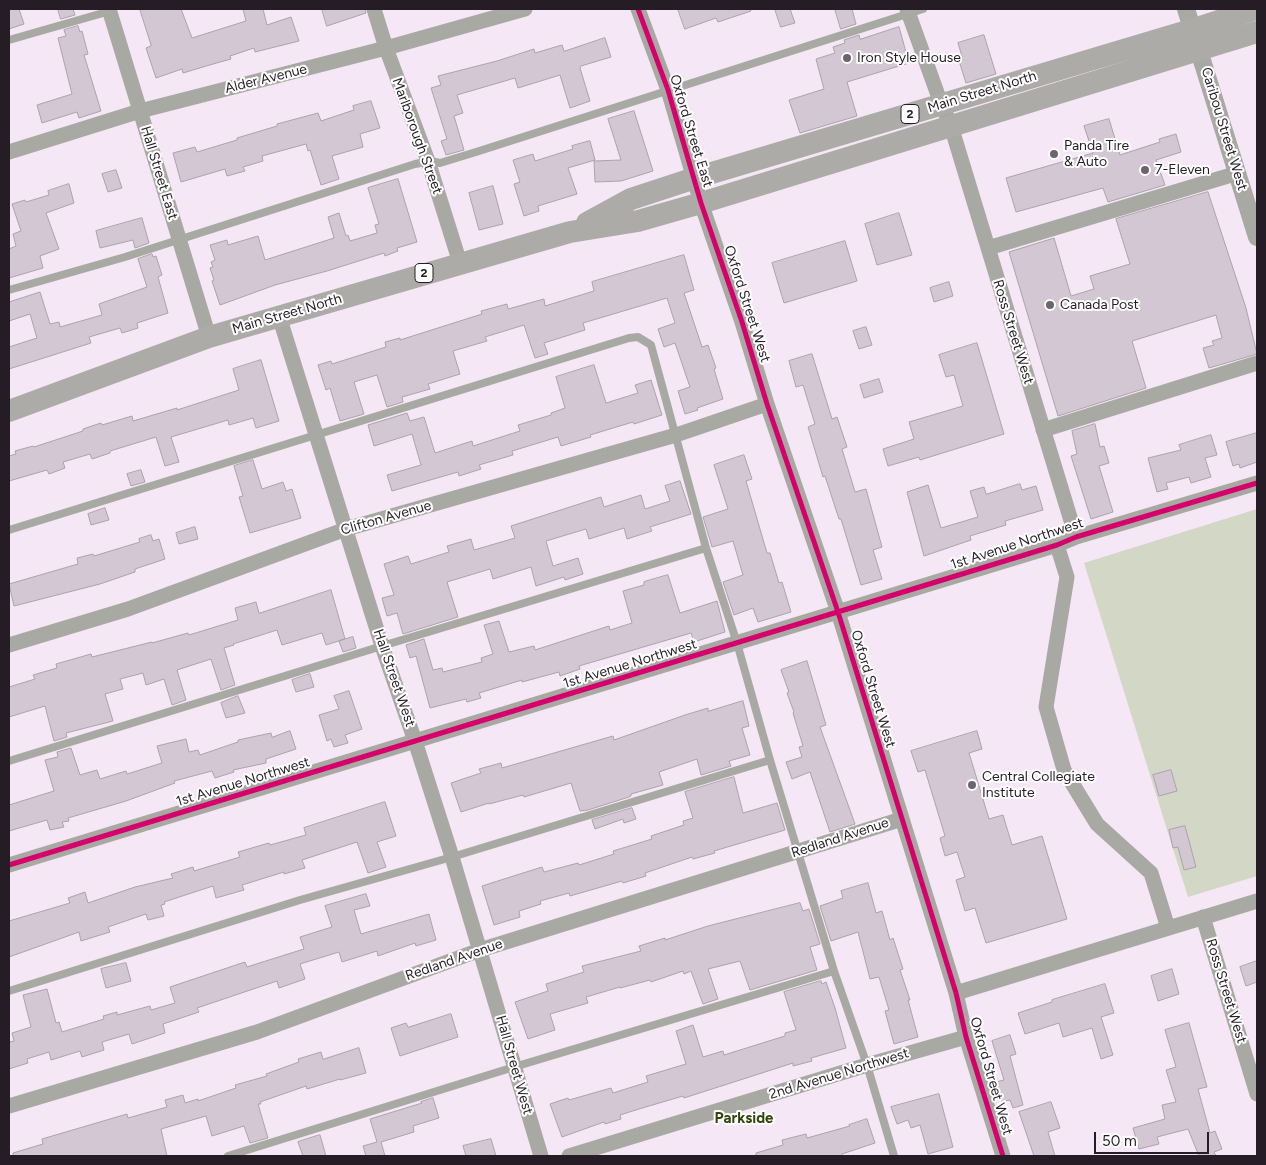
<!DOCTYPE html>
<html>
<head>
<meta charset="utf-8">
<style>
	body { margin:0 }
	#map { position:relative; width:1266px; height:1165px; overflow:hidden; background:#f5e7f5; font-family:Figtree,sans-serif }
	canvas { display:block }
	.frame { position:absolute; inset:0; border:10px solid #251c25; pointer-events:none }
	.scale { position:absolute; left:1094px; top:1132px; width:115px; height:22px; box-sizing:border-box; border:2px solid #251c25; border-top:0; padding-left:6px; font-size:15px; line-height:18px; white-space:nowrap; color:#251c25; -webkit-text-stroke:4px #fff; paint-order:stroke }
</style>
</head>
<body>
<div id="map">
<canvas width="1266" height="1165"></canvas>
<div class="frame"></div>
<div class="scale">50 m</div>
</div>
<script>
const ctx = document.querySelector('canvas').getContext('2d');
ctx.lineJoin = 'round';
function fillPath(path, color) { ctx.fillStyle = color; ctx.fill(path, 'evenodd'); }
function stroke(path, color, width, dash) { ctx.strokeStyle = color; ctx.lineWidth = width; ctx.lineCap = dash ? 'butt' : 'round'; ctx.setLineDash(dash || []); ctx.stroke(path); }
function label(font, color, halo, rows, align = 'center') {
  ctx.font = font + ' Figtree,sans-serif'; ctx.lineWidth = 4; ctx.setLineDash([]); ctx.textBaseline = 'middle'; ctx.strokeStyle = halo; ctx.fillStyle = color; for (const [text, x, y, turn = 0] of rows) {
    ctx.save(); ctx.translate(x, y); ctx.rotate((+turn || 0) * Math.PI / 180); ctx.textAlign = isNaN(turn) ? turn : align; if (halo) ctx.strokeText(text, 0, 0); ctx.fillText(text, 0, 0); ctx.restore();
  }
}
fillPath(new Path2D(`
	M1257 509V876L1188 897 1084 563Z`), '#d3d7c6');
const building = new Path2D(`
	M9 9H19L24 24 9 29Z
	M58 9H73L75 15 61 19Z
	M140 9H181L192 38 246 21 243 9H263L267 25 291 17 299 41 255 52 254 48 230 56 231 59 213 64 183 73 182 69 156 78 146 48 151 46Z
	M322 9H365L366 13 327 26Z
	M678 9H750L751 11 718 22 716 18 685 29Z
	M775 9H790L795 23 781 27Z
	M835 9H852L856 24 841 29Z
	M78 26 80 32 82 31 88 54 84 55 101 111 79 118 77 112 42 123 37 105 72 94 58 38 66 36 64 30Z
	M899 27 909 63 847 82 857 116 800 133 789 100 824 89 816 59 835 53 833 47 845 43 844 40 859 35 860 39Z
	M984 35 996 74 966 83 959 61 963 60 958 43Z
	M605 38 611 57 581 66 580 68 590 101 570 108 560 75 518 88 515 78 457 95 463 113 454 116 464 150 446 155 441 141 447 139 431 88 441 85 438 76 497 61 534 49 535 53 562 45 564 51Z
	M371 101 380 128 360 134 363 147 332 156 339 179 321 185 310 150 308 151 306 144 262 156 263 161 243 167 245 171 227 176 225 169 181 182 173 153 195 147 197 152 237 140V138L277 126V124L318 113 321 121 354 110 353 106Z
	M634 111 653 171 621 181 595 182 594 161 621 160 608 119Z
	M1109 119 1120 155 1160 142 1159 139 1176 134 1181 152 1156 160 1165 185 1108 202 1103 188 1016 212 1006 178 1093 153 1084 126Z
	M590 141 595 160 568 168 577 194 538 206 539 211 524 216 514 184 520 182 513 160 533 154 535 161 573 149 572 146Z
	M116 170 122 188 108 192 102 174Z
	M398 179 417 242 397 248 398 251 385 256 384 253 327 271 275 285 220 305 212 281 214 280 210 268 213 267 211 262 215 260 210 245 227 240 228 245 258 236 265 260 334 238 328 217 339 213 346 236 348 235 350 241 377 233 375 225 379 224 368 188Z
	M69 184 74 203 46 213 59 249 40 256 43 268 9 278V249L16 246 13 234 21 231 12 204 25 200 26 202 49 195 48 191Z
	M493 186 503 224 479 230 469 193Z
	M1208 192 1246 308 1257 354 1209 368 1203 348 1214 345 1212 341 1222 338 1216 315 1132 341 1146 388 1058 416 1009 252 1054 238 1071 296 1094 289 1090 276 1130 264 1116 219Z
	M899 213 912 255 877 265 865 224Z
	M142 218 149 243 135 248 133 240 100 248 96 231Z
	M845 241 857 281 784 303 772 263Z
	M152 254 153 257 156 256 162 275 158 277 168 313 137 323 138 328 122 333 120 328 89 337 91 343 9 369V347L37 338 30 314 9 321V302L40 292 50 324 59 322 60 327 102 315 99 304 147 287 138 259Z
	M684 255 694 290 684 293 702 347 708 345 716 368 714 369 723 399 697 408 698 410 685 414 678 391 690 387 675 343 664 347 658 329 675 323 667 298 583 323 585 330 544 343 548 354 535 358 524 325 485 337 487 341 453 351 460 374 428 384 430 389 402 397 403 402 387 407 377 375 354 382 364 414 340 421 330 388 326 390 318 365 331 361 332 364 386 347 385 342 400 338V340L482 314 481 311 507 304 508 309 544 299 545 306 594 291 592 282Z
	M949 282 953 296 934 302 930 288Z
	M866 327 872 345 859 349 853 331Z
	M977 343 1004 434 920 460 919 457 888 466 883 449 914 439 909 422 963 406 954 375 946 377 939 355Z
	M812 354 832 419 837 417 847 447 842 449 855 492 866 489 882 547 873 550 882 579 861 585 841 519H839L825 476 823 477 808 427 815 424 803 385 796 387 789 361Z
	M261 360 279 421 256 428 253 418 229 425 228 420 171 437 179 462 165 466 156 437 110 451V453L92 459 90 454 63 462 65 468 49 474 47 470 9 481V456L16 454 15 451 33 446 34 447 83 431V429L101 423 102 425 132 416 133 421 177 408V410L239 390 233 369Z
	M594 365 606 403 638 393 635 385 651 380 662 415 634 424 633 422 590 435 591 437 561 446 558 437 512 451 513 455 479 465 481 469 459 476 458 472 392 491 387 475 421 465 412 434 374 446 368 425 407 413 410 421 424 417 435 453 472 441 473 446 520 431 518 425 551 415V413L565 408 556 377Z
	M879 379 883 392 864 398 860 385Z
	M1095 424 1100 447 1104 446 1109 463 1099 466 1113 512 1091 519 1071 456 1077 454 1072 431Z
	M1257 433V462L1240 468 1239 464 1233 466 1226 442Z
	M1211 435 1217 455 1205 458 1211 477 1191 483 1189 477 1166 483 1168 489 1157 492 1148 458 1181 450 1179 445Z
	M744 455 752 479 746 481 767 553H770L779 583 782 582 791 612 758 622 753 608 734 615 723 582 743 575 733 541 712 547 703 517 728 509 714 465Z
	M253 460 262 489 283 482 286 491 292 489 301 518 250 533 239 497 243 496 234 466Z
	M141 470 145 482 131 486 127 474Z
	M680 481 691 514 650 527 652 531 627 539 624 528 589 539 586 529 546 541 553 566 578 558 583 574 565 580 564 577 536 586 531 567 493 579 490 569 447 582 458 617 403 634 397 613 387 616 382 598 394 595 384 564 408 556 411 564 449 552 447 546 471 539 474 550 515 538 511 526 601 497 604 507 641 495 645 509 670 501 665 486Z
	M1020 484 1022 490 1036 486 1043 510 1005 521 1006 525 970 536 971 540 924 556 907 492 928 485 941 528 978 517 970 491 984 487 986 494Z
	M105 508 109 520 91 525 88 514Z
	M195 527 198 539 179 544 176 533Z
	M151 535 153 541 159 539 165 559 135 569V572L100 584 14 606 9 584 78 564 77 558 93 554 94 556 140 542 139 539Z
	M668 575 680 613 717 601 725 632 694 642 691 633 579 666 580 669 560 676 559 672 522 682V680L479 693 481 698 467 702 466 699 430 708 416 656 410 658 406 645 424 639 433 670 442 668 443 672 482 662 481 658 493 654 484 625 499 621 509 652 534 646 535 650 609 626 610 630 632 623 623 591 644 585V582Z
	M331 590 345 639 326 645 322 633 282 645 277 630 233 644 234 645 224 648 235 685 221 690 211 659 177 670 186 700 172 705 164 679 146 685 143 673 120 679 123 689 105 694 113 721 66 733 67 737 54 741 45 706 9 717V687L35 679 33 675 57 668 56 664 91 654 92 657 152 642V643L188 633 189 635 238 620 235 608 256 602 259 613Z
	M353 637 356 648 343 652 339 641Z
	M807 661 826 725 820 727 855 824 830 832 810 772 792 779 786 762 802 757 799 747 803 746 793 713 794 712 787 693 789 692 781 670Z
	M310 674 314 687 296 692 292 680Z
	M349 691 362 729 345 735 348 743 334 747 331 739 327 741 319 715 339 709 334 696Z
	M238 696 245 713 226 718 221 703Z
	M743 701 749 726 742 728 750 755 729 761 731 766 701 775 697 759 659 772 663 785 631 794V796L629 797 588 810 580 811 571 783 524 797 523 795 489 804V803L461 812 451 783 481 773 479 769 501 763 502 768 613 736 614 740 685 715 708 708V711Z
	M290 731 296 749 266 759V763L233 770 234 772 215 778 212 771 174 781 175 783 126 801 68 818 69 821 62 822 64 827 50 830 47 820 9 831V805L54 791 45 760 58 757 57 752 71 748 80 775 97 770 100 779 126 771 127 774 162 763 157 746 186 739 189 752 198 750 200 755 238 742V740L271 733 272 737Z
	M977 731 982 749 969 753 989 819 1003 815 1012 845 1042 836 1067 919 986 943 975 908 965 911 956 880 965 877 957 852 945 856 940 838 945 836 925 770 918 772 911 751Z
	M1171 770 1177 791 1159 796 1153 775Z
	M734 777 743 813 777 803 785 830 714 851 715 853 693 859 692 857 645 873 646 876 623 883 622 881 570 896 569 893 540 901 541 904 519 911 520 917 494 925 482 886 542 867 544 872 578 863 579 865 614 854 613 851 652 839 651 836 684 825 683 821 693 818 685 792Z
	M385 802 396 836 377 842 386 867 368 873 357 842 302 860 305 868 284 874V872L242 885 244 890 216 898 213 886 164 902 165 904 161 905 164 916 148 920 146 914 108 927 110 932 81 941 79 932 9 957V921L70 903 68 898 85 892 88 903 135 887 173 878 171 874 193 867 194 871 240 857 238 852 269 843 270 845 306 835 304 828Z
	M632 808 636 819 624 823 623 819 595 829 592 820Z
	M1185 826 1196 867 1184 870 1178 847 1173 848 1169 830Z
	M868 883 876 913 882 911 890 940 893 938 903 969 900 970 910 1000H908L918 1037 894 1044 885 1011 889 1010 879 977 870 979 858 932 831 941 820 906 843 898 841 891Z
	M366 894 370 906 354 910 361 934 429 914 436 940 416 946 415 943 378 956 377 951 342 962 339 952 300 964 305 979 279 988 277 981 197 1008 199 1012 163 1024 165 1033 132 1044 129 1034 102 1042 104 1050 82 1057 80 1051 51 1060 49 1052 27 1059 28 1063 9 1069V1042L14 1041 12 1033 31 1027 23 995 47 989 56 1023 59 1022 62 1032 104 1019 103 1016 117 1012V1015L150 1006 151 1010 175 1003 170 987 245 962 247 967 253 965 304 949 300 937 332 927 325 906Z
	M800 903 803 911 809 909 820 944 810 947 817 970 750 990 740 961 708 969 718 999 703 1004 691 971 684 974 683 971 651 982 650 980 620 988V987L586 997 588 1003 550 1014 555 1030 528 1039 515 1002 548 991 546 984 584 972 582 966 641 951 639 946 665 938V940L708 926Z
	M1257 961V982L1246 986 1240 967Z
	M126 963 131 981 106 988 101 969Z
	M1172 969 1179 994 1158 1001 1151 976Z
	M821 981 822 984 826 982 835 1008 846 1048 811 1058 812 1061 793 1066V1063L684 1098 683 1096 639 1109 620 1115 621 1119 605 1124 604 1122 562 1137 550 1104 568 1098 569 1100 611 1088 613 1093 648 1082 646 1076 686 1064 676 1031 693 1025 703 1057 723 1051 724 1055 785 1036V1033L796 1030 784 992Z
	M1105 984 1114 1013 1101 1017 1113 1055 1101 1059 1092 1028 1063 1037 1059 1023 1025 1034 1018 1013 1052 1002V1000Z
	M451 1014 458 1037 400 1056 391 1028 406 1023 408 1027Z
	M1189 1023 1207 1087 1198 1089 1210 1133 1215 1131 1222 1149 1214 1152 1216 1156H1199L1188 1129 1157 1137 1159 1144 1139 1149 1133 1128 1165 1119 1162 1105 1176 1102 1166 1070 1176 1067 1165 1030Z
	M1010 1035 1016 1054 1010 1056 1023 1105 1013 1108 1010 1100 1002 1102 996 1082 1004 1080 992 1041Z
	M359 1048 366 1073 340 1080V1079L307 1089 306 1086 260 1102 261 1104H258L268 1138 250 1143 244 1126 212 1136 206 1116 161 1129 167 1156H13V1153L43 1144 42 1139 127 1114 128 1118 167 1107 165 1100 183 1095 185 1103 198 1099V1101L236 1088 235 1085 267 1076 266 1074 299 1062 298 1059 321 1052 323 1059Z
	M939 1094 953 1147 928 1154 920 1125 911 1128 908 1120 897 1124 891 1107Z
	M433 1098 439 1118 413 1126 414 1132 381 1142 385 1156H366L363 1146 377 1142 370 1119 422 1103 421 1102Z
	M1051 1102 1060 1128 1048 1132 1055 1156H1034L1019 1112Z
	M867 1119 875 1143 842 1154V1156H756V1153L783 1145 782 1140 806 1134 807 1138 850 1126 849 1125Z
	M320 1135 326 1156H303L298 1142Z
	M491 1139 496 1156H466L463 1146Z`);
fillPath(building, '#d2c7d2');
stroke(building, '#aca2ac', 1);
stroke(new Path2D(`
	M9 40 110 11
	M9 290 125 257 415 164 430 161 440 163 476 152 923 9
	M9 530 629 338 638 337 651 345 706 548 737 643 770 760 834 971 867 1065 894 1156
	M9 761 382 646 706 548
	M9 991 300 900 452 857 770 760
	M228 1156 514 1067 834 971`), '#a8a9a3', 8);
stroke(new Path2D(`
	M109 9 209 337
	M374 9 386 48 428 161 460 263
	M638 9 668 90 701 203 742 322 767 404 838 612 956 993 966 1037 1003 1156
	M907 9 939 98 951 126 1076 537
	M9 152 140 111 386 48 525 9
	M988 248 1238 173
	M279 316 382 646 415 741 452 857 541 1156
	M1043 430 1257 363
	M1057 545 1067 577 1046 707 1064 770 1097 824 1151 873 1168 928
	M9 645 128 609 346 529 676 435 767 404
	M9 865 1057 545 1076 537 1257 483
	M1203 917 1257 1094
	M956 993 1257 901
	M9 1106 257 1032 480 950 902 819
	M569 1156 867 1065 966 1037`), '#a8a9a3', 15);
stroke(new Path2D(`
	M1186 9 1257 237`), '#a8a9a3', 18);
stroke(new Path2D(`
	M587 223 631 199 695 178 1194 29 1256 9
	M9 411 209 337 570 232 638 221 701 203 1257 32`), '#adaba8', 22);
stroke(new Path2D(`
	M638 9 668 90 701 203 742 322 767 404 838 612 956 993 966 1037 1003 1156
	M9 865 1057 545 1076 537 1257 483`), '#d6006c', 5);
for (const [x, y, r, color] of [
	[847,58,5,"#6e636e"],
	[1054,154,5,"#6e636e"],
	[1145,170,5,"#6e636e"],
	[1050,305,5,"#6e636e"],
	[972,785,5,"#6e636e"]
]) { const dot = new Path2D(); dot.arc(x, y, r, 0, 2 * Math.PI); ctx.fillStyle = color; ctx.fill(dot); stroke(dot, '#fff', 2); }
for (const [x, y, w] of [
	[910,114,18],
	[424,273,18]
]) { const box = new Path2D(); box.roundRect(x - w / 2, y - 9.5, w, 19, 4); ctx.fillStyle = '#fff'; ctx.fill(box); stroke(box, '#251c25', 1); }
label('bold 12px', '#251c25', null, [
	["2",910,114],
	["2",424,273]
]);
label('14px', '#251c25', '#fff', [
	["Iron Style House",857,58],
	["Panda Tire",1064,146],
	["& Auto",1064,162],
	["7-Eleven",1155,170],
	["Canada Post",1060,305],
	["Central Collegiate",982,777],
	["Institute",982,793]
], 'left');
label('14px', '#251c25', '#fff', [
	["Alder Avenue",266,79,-14],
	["Main Street North",982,92,-17],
	["Caribou Street West",1224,129,73],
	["Oxford Street East",691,131,73],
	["Marlborough Street",417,136,70],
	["Hall Street East",159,173,73],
	["Oxford Street West",747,304,72],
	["Main Street North",287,314,-16],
	["Ross Street West",1013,332,73],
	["Clifton Avenue",386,518,-16],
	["1st Avenue Northwest",1017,544,-18],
	["1st Avenue Northwest",630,664,-17],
	["Hall Street West",394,678,71],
	["Oxford Street West",873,689,73],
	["1st Avenue Northwest",243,782,-17],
	["Redland Avenue",840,838,-18],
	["Redland Avenue",454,960,-19],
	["Ross Street West",1226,991,73],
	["Hall Street West",514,1065,74],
	["2nd Avenue Northwest",839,1074,-17],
	["Oxford Street West",991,1076,74]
]);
label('bold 15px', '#31440e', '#fff', [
	["Parkside",744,1119]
]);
</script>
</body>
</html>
